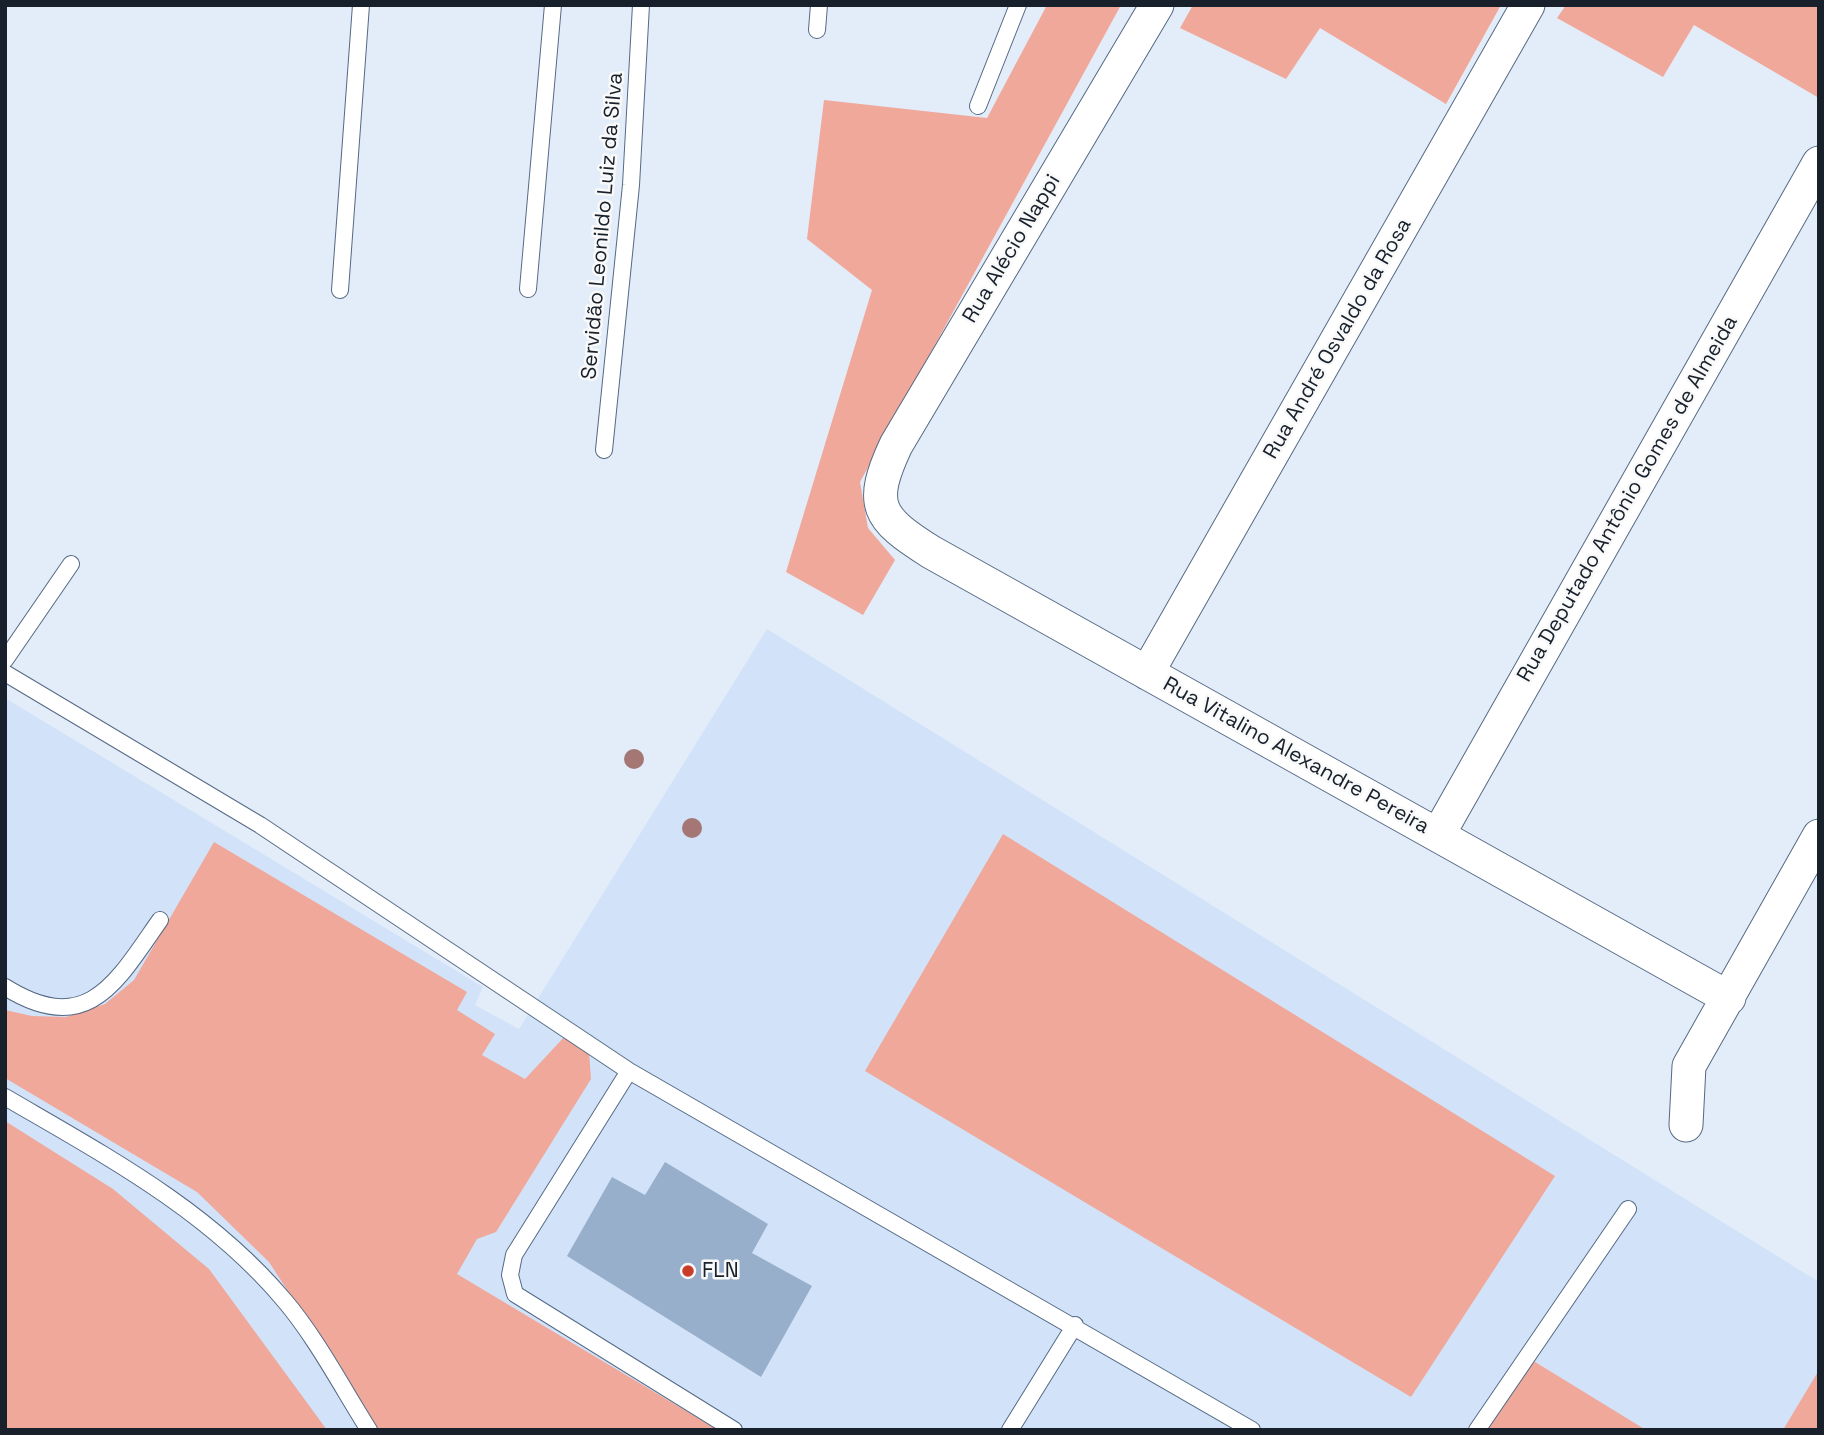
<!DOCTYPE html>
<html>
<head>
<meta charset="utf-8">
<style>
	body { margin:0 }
	#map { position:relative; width:1824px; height:1435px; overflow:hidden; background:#e3ecf9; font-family:"Space Grotesk",sans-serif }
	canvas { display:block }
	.frame { position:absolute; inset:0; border:7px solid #17202b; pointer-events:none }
</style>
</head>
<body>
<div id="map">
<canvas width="1824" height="1435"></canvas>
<div class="frame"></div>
</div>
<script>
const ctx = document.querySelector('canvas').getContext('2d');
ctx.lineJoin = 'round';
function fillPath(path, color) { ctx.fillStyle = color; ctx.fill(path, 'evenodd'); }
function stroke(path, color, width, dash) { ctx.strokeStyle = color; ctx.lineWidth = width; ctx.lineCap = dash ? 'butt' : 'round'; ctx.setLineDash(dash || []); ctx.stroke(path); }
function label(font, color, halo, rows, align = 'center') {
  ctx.font = font + ' "Space Grotesk",sans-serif'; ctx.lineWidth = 5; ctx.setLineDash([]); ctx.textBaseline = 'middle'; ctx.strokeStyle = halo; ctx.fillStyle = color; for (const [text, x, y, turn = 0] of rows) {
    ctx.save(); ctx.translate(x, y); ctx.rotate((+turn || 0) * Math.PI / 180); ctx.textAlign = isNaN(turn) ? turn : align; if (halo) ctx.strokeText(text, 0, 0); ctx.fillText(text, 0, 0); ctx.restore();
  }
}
fillPath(new Path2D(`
	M767 629 1819 1282V1430H5V698L483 987 475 1005 519 1029Z`), '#d2e3f9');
fillPath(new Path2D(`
	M1047 5H1121L860 482 868 528 895 560 863 615 786 572 872 290 807 239 824 100 987 118Z
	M1193 5H1501L1446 104 1320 28 1286 79 1180 28Z
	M1566 5H1819V98L1694 25 1663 77 1557 18Z
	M1003 834 1555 1176 1411 1397 865 1071Z
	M214 842 467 992 457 1010 495 1034 482 1055 525 1079 566 1035 589 1052 591 1079 496 1232 477 1239 457 1274 718 1430H378L269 1262 197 1192 5 1078V1010L32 1016 66 1017 105 1004 134 980Z
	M5 1121 113 1189 209 1269 327 1430H5Z
	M1527 1357 1646 1430H1477Z
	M1819 1370V1430H1783Z`), '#efa89a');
fillPath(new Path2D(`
	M665 1162 768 1224 752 1253 812 1286 761 1377 567 1256 612 1177 645 1195Z`), '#98afcc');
const lane = new Path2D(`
	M817 30 819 5
	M978 106 1018 5
	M528 289 553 5
	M340 290 361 5
	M604 450 631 185 641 5
	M5 660 71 564
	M5 673 260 825 629 1071 1252 1430
	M5 987C88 1039 117 981 160 920
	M629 1071 514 1255 510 1275 515 1294 734 1430
	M5 1097C106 1156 208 1210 284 1300 315 1336 343 1389 369 1430
	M1010 1430 1075 1325
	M1477 1430 1628 1209`);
const street = new Path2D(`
	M1157 5 896 445C868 505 877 518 931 552L1729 998
	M1147 673 1528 5
	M1438 835 1819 163
	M1686 1125 1689 1066 1819 836`);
stroke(lane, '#556a84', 18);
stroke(street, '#556a84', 35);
stroke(lane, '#fff', 16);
stroke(street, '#fff', 33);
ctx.fillStyle = '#a47674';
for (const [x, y] of [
	[634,759],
	[692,828]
]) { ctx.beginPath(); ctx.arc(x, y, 10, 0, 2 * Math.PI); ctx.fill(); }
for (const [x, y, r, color] of [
	[688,1271,7,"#c93d28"]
]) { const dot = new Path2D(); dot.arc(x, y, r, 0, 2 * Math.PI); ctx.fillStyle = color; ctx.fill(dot); stroke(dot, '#f9f9f9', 2.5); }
label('21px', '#17202b', '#f9f9f9', [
	["Servidão Leonildo Luiz da Silva",603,226,-85],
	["Rua Alécio Nappi",1012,249,-59],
	["Rua André Osvaldo da Rosa",1338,339,-60],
	["Rua Deputado Antônio Gomes de Almeida",1628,499,-60],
	["Rua Vitalino Alexandre Pereira",1296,756,29]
]);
label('21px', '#17202b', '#f9f9f9', [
	["FLN",702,1271]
], 'left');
</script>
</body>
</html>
